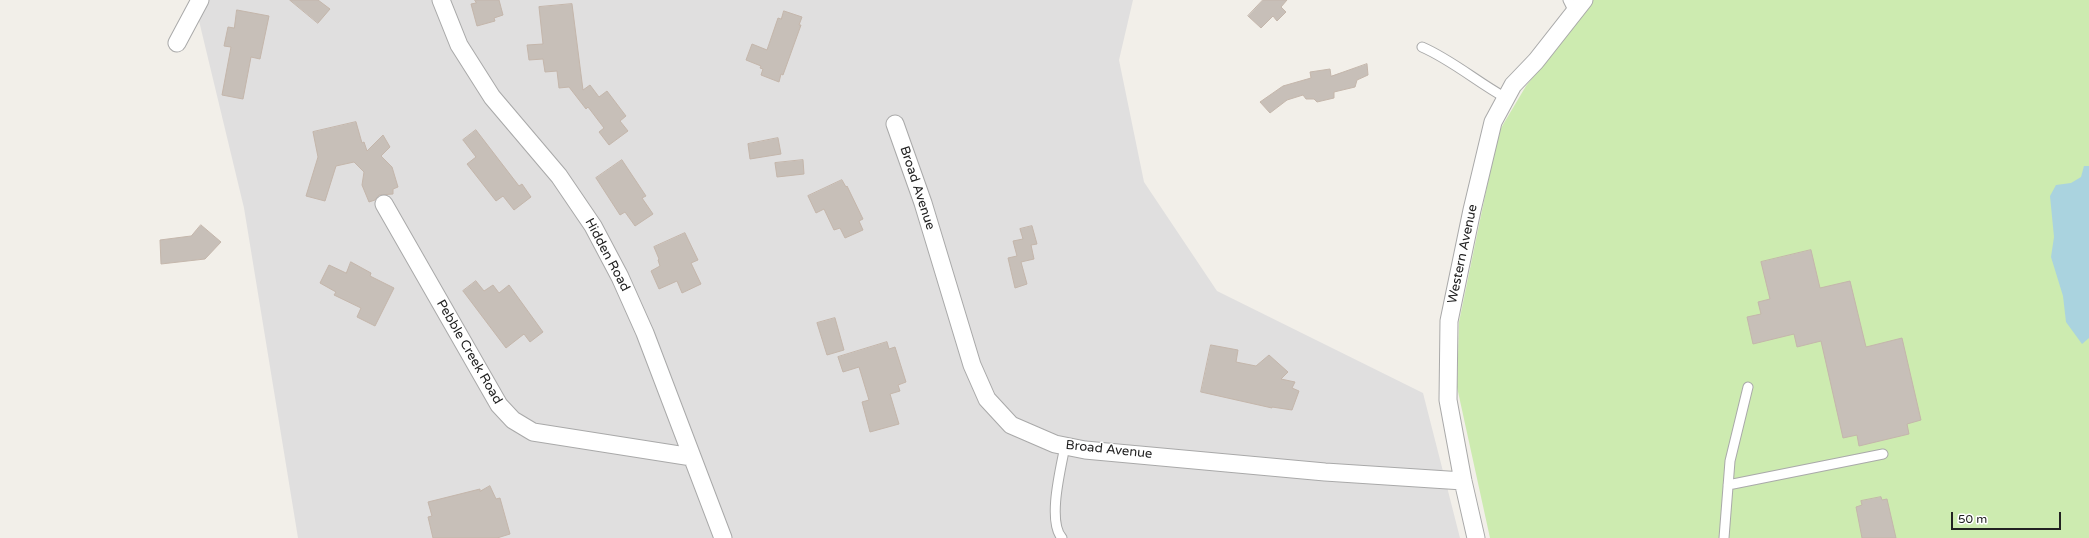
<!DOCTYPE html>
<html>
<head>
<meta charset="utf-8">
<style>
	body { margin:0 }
	#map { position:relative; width:2089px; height:538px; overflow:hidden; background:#f2efe9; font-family:"Varela Round",sans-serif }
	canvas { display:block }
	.scale { position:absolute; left:1951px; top:512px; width:110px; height:18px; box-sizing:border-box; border:2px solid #222; border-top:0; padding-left:5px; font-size:12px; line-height:14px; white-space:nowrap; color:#222; -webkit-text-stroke:3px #fff; paint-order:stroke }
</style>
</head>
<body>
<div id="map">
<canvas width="2089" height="538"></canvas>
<div class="scale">50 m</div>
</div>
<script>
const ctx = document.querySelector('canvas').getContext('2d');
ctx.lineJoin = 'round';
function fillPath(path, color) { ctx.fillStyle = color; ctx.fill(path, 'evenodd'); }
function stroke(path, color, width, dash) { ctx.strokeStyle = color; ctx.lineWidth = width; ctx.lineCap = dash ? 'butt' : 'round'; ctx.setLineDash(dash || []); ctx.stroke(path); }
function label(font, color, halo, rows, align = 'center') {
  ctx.font = font + ' "Varela Round",sans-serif'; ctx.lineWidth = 3; ctx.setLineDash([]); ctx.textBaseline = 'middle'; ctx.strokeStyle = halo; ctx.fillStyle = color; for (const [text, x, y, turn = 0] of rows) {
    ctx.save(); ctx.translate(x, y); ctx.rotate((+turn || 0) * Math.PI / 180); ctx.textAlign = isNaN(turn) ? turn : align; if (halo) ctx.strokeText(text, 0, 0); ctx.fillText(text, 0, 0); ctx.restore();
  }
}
fillPath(new Path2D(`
	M194 0H1133L1119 60 1144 182 1217 291 1423 393 1460 538H298L244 208Z`), '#e0dfdf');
fillPath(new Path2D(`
	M1593 0H2089V538H1490L1457 387 1459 322 1498 133 1526 86Z`), '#cdebb0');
fillPath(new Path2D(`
	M2084 166H2089V338L2082 344 2066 322 2063 296 2051 257 2054 237 2050 196 2056 185 2071 183 2081 177Z`), '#aad3df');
const building = new Path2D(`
	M290 0H318L330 9 318 23Z
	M475 0H499L503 15 494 18 495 21 477 26 471 4 476 3Z
	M1263 0H1287L1281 7 1286 12 1277 21 1273 16 1261 28 1248 16Z
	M572 4 583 90 590 85 599 97 607 91 626 116 620 121 628 131 609 145 599 132 604 128 588 107 586 109 569 87 559 88 557 71 545 72 543 59 529 60 527 45 543 44 539 7Z
	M237 10 269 16 260 59 251 57 243 99 222 95 231 47 224 46 228 27 234 28Z
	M784 11 802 17 799 25H801L783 75 781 74 779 82 761 75 763 69 760 68 761 66 746 60 752 44 767 50 778 18 781 19Z
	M1367 64 1368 75 1357 80 1355 87 1334 92V98L1317 102 1314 99H1306L1303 95 1287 100 1270 113 1260 102 1283 86 1311 78 1310 72 1330 69 1331 76Z
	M356 122 362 143 364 142 367 151 383 135 390 147 381 156 392 167 398 187 393 189V194L379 195 375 200 369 202 362 185 364 172 354 162 336 166 325 201 306 196 318 157 313 132Z
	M476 130 519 186 522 184 531 197 514 210 503 196 496 201 467 164 476 157 463 140Z
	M778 138 781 154 750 159 748 144Z
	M622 160 646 196 642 198 653 214 635 226 625 212 620 215 596 178Z
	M803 160 804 174 777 177 775 163Z
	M842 180 846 187 847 186 863 219 859 221 863 230 845 238 840 228 834 230 824 209 816 213 808 196Z
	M201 225 221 242 205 259 161 264 160 240 191 236Z
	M1032 226 1037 244 1031 245 1034 259 1021 262 1027 284 1015 288 1008 258 1017 256 1013 241 1023 239 1020 229Z
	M685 233 698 260 691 263 701 284 682 293 677 281 659 289 651 271 660 266 658 260 659 259 654 247Z
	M1811 250 1820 288 1850 281 1866 347 1902 338 1921 420 1907 424 1909 434 1859 446 1857 435 1843 438 1821 341 1797 347 1794 334 1753 344 1747 317 1761 314 1758 302 1770 299 1761 262Z
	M351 262 371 273 370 276 394 288 375 326 357 317 361 308 334 295 336 292 320 283 329 265 346 273Z
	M476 281 484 291 493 285 499 293 509 285 543 332 530 342 524 334 506 348 463 291Z
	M835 318 844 350 827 355 817 323Z
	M887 342 889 349 895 347 906 382 898 385 900 391 890 394 899 424 870 432 862 402 869 400 859 367 843 372 838 357Z
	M1211 345 1238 350 1236 362 1256 366 1269 355 1288 372 1281 379 1295 382 1292 388 1299 391 1292 410 1272 407V408L1201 392Z
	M490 486 496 499 500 498 510 534 497 538H433L428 517 432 516 428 502 480 489V491Z
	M1881 497 1882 500 1887 499 1896 538H1862L1856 507 1862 505 1861 501Z`);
fillPath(building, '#c7bfb8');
stroke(building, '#c4b6ab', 1);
const lane = new Path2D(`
	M1568 0 1574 12
	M1422 47C1452 60 1477 82 1506 98
	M1728 485 1883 454
	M1062 538C1047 521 1061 468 1065 446
	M1724 538 1730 461 1748 387`);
const street = new Path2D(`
	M441 0 459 45 492 97 559 176 593 226 620 277 645 333 723 538
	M177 43 200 0
	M895 124 923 203 972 365 987 399 1011 425 1055 444 1085 450 1325 472 1463 481
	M384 204 499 405 513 420 533 432 692 457
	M1476 538 1463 481 1448 400 1449 321 1472 210 1493 122 1513 85 1536 61 1584 0`);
stroke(lane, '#a9a9a9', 11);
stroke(street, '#a9a9a9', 19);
stroke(lane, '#fff', 9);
stroke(street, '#fff', 17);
label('13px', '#222', '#fff', [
	["Broad Avenue",917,188,72],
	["Western Avenue",1463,254,-78],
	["Hidden Road",607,255,62],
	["Pebble Creek Road",469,352,60],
	["Broad Avenue",1109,450,6]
]);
</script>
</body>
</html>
